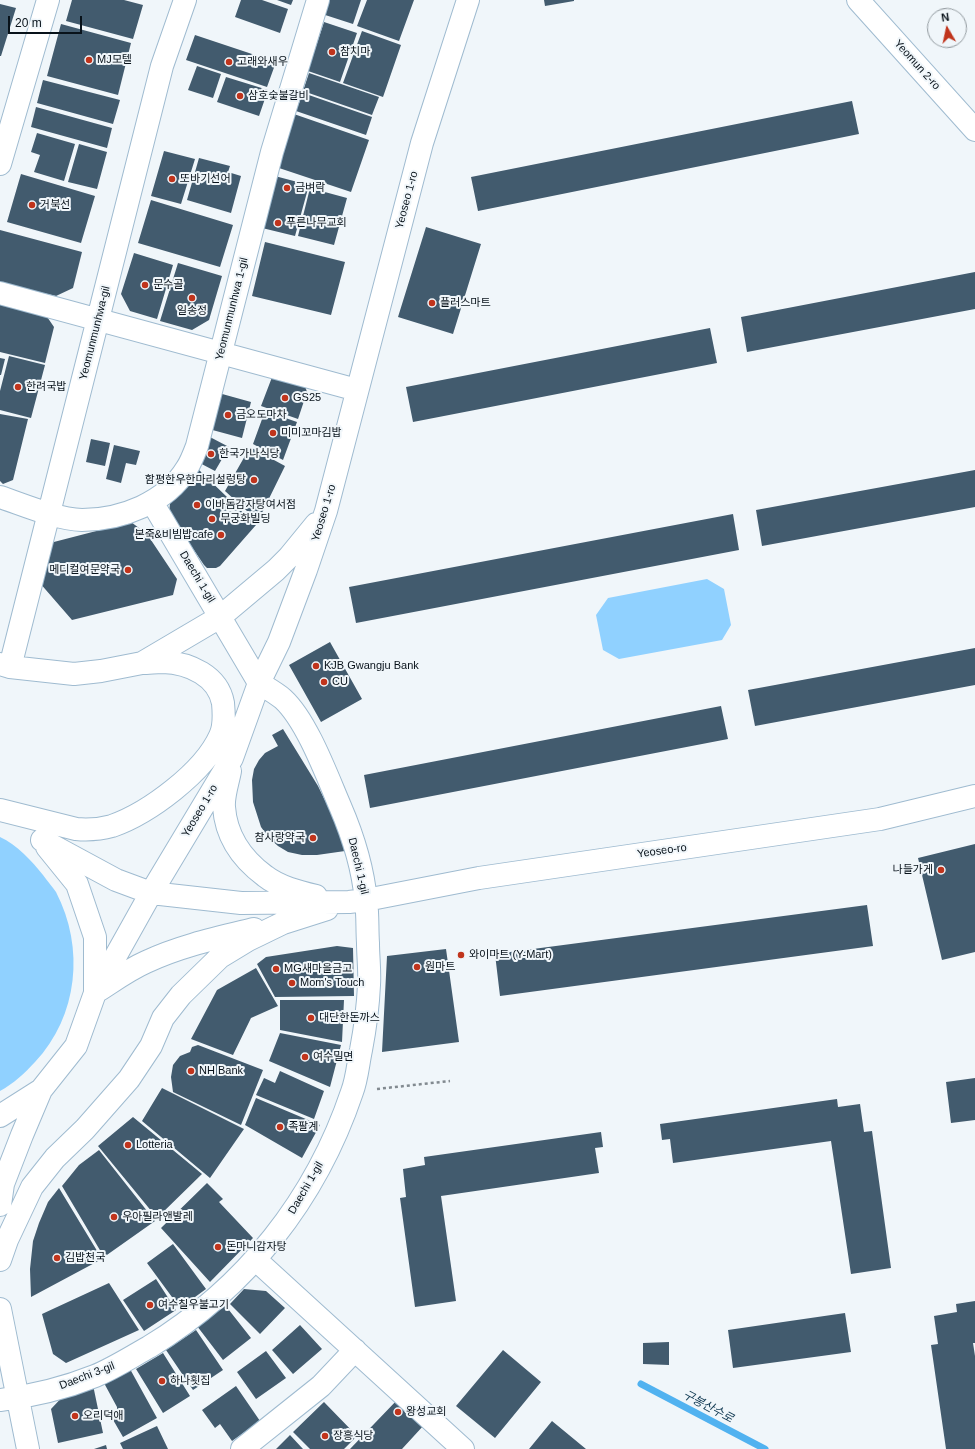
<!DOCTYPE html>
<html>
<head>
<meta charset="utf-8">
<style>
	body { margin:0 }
	#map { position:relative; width:975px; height:1449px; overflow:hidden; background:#f0f6fa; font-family:Helvetica,sans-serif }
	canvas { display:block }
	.north { position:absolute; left:927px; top:8px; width:40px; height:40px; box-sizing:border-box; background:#f0f6fa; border:1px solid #939ba0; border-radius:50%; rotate:351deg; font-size:11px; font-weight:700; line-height:16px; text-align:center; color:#08121a }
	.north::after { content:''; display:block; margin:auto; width:14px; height:18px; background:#c0341c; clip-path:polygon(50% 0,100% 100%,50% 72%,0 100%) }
	.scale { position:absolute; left:8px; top:16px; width:74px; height:18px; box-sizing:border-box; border:2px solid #08121a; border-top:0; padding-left:5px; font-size:12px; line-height:14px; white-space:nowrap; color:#08121a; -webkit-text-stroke:3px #f0f6fa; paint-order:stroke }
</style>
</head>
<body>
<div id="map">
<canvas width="975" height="1449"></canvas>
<div class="north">N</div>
<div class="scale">20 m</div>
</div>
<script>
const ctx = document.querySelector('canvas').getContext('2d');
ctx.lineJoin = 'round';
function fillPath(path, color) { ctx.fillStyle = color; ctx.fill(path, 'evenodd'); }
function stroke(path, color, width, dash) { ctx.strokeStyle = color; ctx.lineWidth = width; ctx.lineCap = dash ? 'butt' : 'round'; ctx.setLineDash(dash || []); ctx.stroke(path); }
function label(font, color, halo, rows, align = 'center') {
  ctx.font = font + ' Helvetica,"Noto Sans KR",sans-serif'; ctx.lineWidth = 4; ctx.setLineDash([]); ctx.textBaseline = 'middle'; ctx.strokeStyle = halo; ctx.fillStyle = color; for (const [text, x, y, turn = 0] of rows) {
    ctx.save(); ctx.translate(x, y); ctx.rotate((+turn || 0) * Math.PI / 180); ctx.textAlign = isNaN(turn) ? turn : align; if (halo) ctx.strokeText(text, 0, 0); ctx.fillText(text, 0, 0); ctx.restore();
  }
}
fillPath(new Path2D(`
	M707 579 724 589 731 625 722 640 619 659 603 650 596 615 608 598Z
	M0 837C17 845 32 861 43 875 47 881 52 886 56 892 85 948 78 1016 35 1062 25 1073 13 1084 0 1091Z`), '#90d1ff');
stroke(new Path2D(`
	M641 1384 765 1449`), '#51b2f0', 7);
fillPath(new Path2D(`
	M72 0H124L143 5 133 39 66 21Z
	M241 0H262L288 9 280 33 235 17Z
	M277 0H293L291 5Z
	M324 0H361L353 24 319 13Z
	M367 0H414L399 41 357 26Z
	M544 0H574V1L545 6Z
	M0 4 16 8 1 56H0Z
	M324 22 357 33 340 82 308 71Z
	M61 24 131 43 118 95 47 76Z
	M362 31 401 45 383 97 343 83Z
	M195 35 276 62 267 87 186 60Z
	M197 66 221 74 213 98 188 90Z
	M309 73 379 97 372 115 303 91Z
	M226 77 268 90 259 116 217 102Z
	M43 80 120 100 113 124 37 103Z
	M303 93 372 117 366 135 296 111Z
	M852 101 859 134 478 211 471 177Z
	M36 107 112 128 107 148 31 127Z
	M291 113 369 140 351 192 273 166Z
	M37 133 75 144 64 181 34 172 40 155 31 152Z
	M79 144 107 152 97 189 68 182Z
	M164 151 195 159 181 204 151 196Z
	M199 158 230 166 228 172 241 176 231 213 187 200Z
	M21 174 95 196 81 243 7 222Z
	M271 175 309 185 295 236 258 227Z
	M310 188 347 198 334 245 298 236Z
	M151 200 233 225 220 267 138 243Z
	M426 227 481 244 453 334 398 317Z
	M0 230 82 252 73 288 56 296 0 283Z
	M265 242 345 262 331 315 252 296Z
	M134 253 173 265 157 319 130 311 121 294Z
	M178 263 222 276 209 320 192 330 160 321Z
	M975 272V309L747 352 741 317Z
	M0 297 41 308 54 327 45 363 0 352Z
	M710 328 717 363 413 422 406 387Z
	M9 356 45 365 31 418 0 410V391Z
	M0 358 5 359 1 375H0Z
	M274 372 304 383 307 392 298 419 261 406Z
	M215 392 251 402 242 438 205 428Z
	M265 411 297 422 283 460 253 444Z
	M0 414 28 419 13 480 3 484 0 481Z
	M208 436 229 447 215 471 194 460Z
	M91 439 110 443 105 466 86 462Z
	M114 445 140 451 136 465 126 463 121 483 106 479Z
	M250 447 285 466 258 521 225 491Z
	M199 470 256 525 220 566 216 568H207L204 565 169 513 171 494Z
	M975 470V507L762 546 756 510Z
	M733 514 739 550 356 623 349 587Z
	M131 522 147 534 177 579 173 595 72 620 39 582 50 543Z
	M330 642 362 699 321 722 289 665Z
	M975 648V685L755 726 748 690Z
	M721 706 728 739 370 808 364 775Z
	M283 729 318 786 337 825 345 851 317 855H302L288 852 278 846 269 838 261 827 253 802 252 780 254 769 259 760 265 753 278 746 272 735Z
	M975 844V952L942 960 918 858Z
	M867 905 873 946 500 996 495 954Z
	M337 946 353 948 354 996 275 997 257 964 266 957Z
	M446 949 459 1042 382 1052 387 956Z
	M256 968 278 1006 251 1018 233 1055 191 1039 217 990Z
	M280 1000H344L342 1042 280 1030Z
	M280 1033 341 1045 330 1087 269 1061Z
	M198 1045 263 1070 241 1125 173 1092 171 1077 173 1065 180 1056 190 1052 192 1047Z
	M280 1071 324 1091 314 1119 256 1095 264 1078 275 1083Z
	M975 1078V1120L951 1123 946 1082Z
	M162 1088 244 1129 210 1178 142 1121Z
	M256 1098 320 1125 302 1158 245 1125Z
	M837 1099 838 1107 860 1104 864 1132 872 1131 891 1268 851 1274 831 1141 673 1163 670 1139 662 1140 660 1124Z
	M133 1117 202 1174 157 1218 98 1146Z
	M601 1132 603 1147 595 1148 599 1173 441 1196 456 1301 415 1307 400 1198 406 1197 403 1169 425 1165 424 1157Z
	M99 1150 155 1221 104 1257 62 1186 79 1165Z
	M207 1183 223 1199 219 1202 253 1238 210 1282 161 1228Z
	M59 1188 102 1259 31 1297 30 1269 33 1241 39 1223 48 1202Z
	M173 1244 206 1289 180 1308 147 1263Z
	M156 1279 176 1310 144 1331 123 1300Z
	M109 1283 139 1330 66 1363 53 1354 42 1314Z
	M244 1289 266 1291 285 1308 260 1334 230 1304Z
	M975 1301V1343H973L975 1356V1449H946L931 1345 938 1344 934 1316 957 1312 956 1304Z
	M225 1305 251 1338 223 1360 197 1326Z
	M845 1313 851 1352 733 1368 728 1330Z
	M300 1325 322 1349 293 1374 272 1350Z
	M196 1330 223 1370 193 1390 166 1350Z
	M669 1342V1365L643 1364V1343Z
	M503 1350 541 1382 495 1438 456 1406Z
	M266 1351 286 1378 256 1399 237 1372Z
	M163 1353 190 1396 163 1413 136 1369Z
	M130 1369 157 1418 123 1437 112 1418 117 1415V1407L104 1383Z
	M93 1385 103 1433 58 1443 51 1409 68 1391Z
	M236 1386 260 1421 232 1441 220 1424 215 1428 202 1410Z
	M398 1399 424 1425 402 1449H350Z
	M324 1402 357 1436 344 1449H310L293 1432Z
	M552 1421 586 1449H529Z
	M157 1426 168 1449H123L120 1443Z
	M290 1435 303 1449H276Z
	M106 1445 107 1449H94Z`), '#425b6e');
const minor = new Path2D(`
	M858 0 975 130
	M0 164 48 0
	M0 293 357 390
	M0 497C24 505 56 519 82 520 121 520 166 503 187 468 191 462 194 454 197 446L272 152 318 0
	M0 664 10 667 74 674 101 671 142 663 220 617 276 570 289 557 316 524
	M10 667 162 66 185 0
	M230 771C228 782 223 796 224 807 226 836 242 859 265 876 279 887 299 892 316 896
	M0 810 76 829C87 830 101 829 112 826 149 813 204 772 220 736 225 726 224 714 223 703 218 676 190 663 163 662 156 662 149 663 142 663
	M42 840 116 880 151 893 241 903 349 902 366 900 479 878 880 819 975 796
	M96 992C112 982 128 970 146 962 180 946 217 938 254 929
	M95 993 151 893 232 758 259 683 279 642 306 570 326 511 422 143 468 0
	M0 1116 41 1090 76 1046 95 993V937L77 884 47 847
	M0 1205 3 1184 22 1135 41 1090
	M0 1260 7 1240 32 1187 55 1158 85 1129 129 1079 151 1046 163 1018 181 995 220 957 248 940 283 923 327 909
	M256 1260 463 1449
	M0 1309 28 1449
	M0 1400C32 1396 65 1388 95 1376 114 1368 131 1357 149 1347 246 1288 316 1199 352 1092 357 1079 358 1064 361 1050 365 1029 368 1007 369 985 370 971 368 957 368 943 367 929 368 915 366 901 363 868 353 836 340 806 327 776 307 721 283 699 276 693 267 688 259 683L152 502
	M242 1449 321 1386 355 1350`);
stroke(minor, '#9fbbd0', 24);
stroke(new Path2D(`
	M377 1089 450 1081`), '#828a90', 2.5, [3, 3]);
stroke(minor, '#fff', 22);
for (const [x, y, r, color] of [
	[332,52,4,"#c0341c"],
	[89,60,4,"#c0341c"],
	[229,62,4,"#c0341c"],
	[240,96,4,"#c0341c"],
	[172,179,4,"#c0341c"],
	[287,188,4,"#c0341c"],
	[32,205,4,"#c0341c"],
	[278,223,4,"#c0341c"],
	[145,285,4,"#c0341c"],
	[192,298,4,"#c0341c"],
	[432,303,4,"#c0341c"],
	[18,387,4,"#c0341c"],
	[285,398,4,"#c0341c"],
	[228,415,4,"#c0341c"],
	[273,433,4,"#c0341c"],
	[211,454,4,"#c0341c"],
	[254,480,4,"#c0341c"],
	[197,505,4,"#c0341c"],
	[212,519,4,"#c0341c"],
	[221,535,4,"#c0341c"],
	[128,570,4,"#c0341c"],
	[316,666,4,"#c0341c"],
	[324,682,4,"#c0341c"],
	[313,838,4,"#c0341c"],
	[941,870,4,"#c0341c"],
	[461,955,4,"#c0341c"],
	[417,967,4,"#c0341c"],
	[276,969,4,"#c0341c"],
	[292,983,4,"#c0341c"],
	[311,1018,4,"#c0341c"],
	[305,1057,4,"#c0341c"],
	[191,1071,4,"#c0341c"],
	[280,1127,4,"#c0341c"],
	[128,1145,4,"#c0341c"],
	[114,1217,4,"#c0341c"],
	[218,1247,4,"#c0341c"],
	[57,1258,4,"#c0341c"],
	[150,1305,4,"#c0341c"],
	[162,1381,4,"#c0341c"],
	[398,1412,4,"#c0341c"],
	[75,1416,4,"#c0341c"],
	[325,1436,4,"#c0341c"]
]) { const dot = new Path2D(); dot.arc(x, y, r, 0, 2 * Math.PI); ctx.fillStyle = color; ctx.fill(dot); stroke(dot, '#f0f6fa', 1.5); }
label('11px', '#08121a', '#f0f6fa', [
	["참치마",340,52],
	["MJ모텔",97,60],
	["고래와새우",237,62],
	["삼호숯불갈비",248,96],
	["또바기선어",180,179],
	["금벼락",295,188],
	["거북선",40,205],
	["푸른나무교회",286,223],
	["문수골",153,285],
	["플러스마트",440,303],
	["일송정",192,311,"center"],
	["한려국밥",26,387],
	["GS25",293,398],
	["금오도마차",236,415],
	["미미꼬마김밥",281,433],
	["한국가나식당",219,454],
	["함평한우한마리설렁탕",246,480,"right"],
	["이바돔감자탕여서점",205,505],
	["무궁화빌딩",220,519],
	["본죽&비빔밥cafe",213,535,"right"],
	["메디컬여문약국",120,570,"right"],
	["KJB Gwangju Bank",324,666],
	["CU",332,682],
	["참사랑약국",305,838,"right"],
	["나들가게",933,870,"right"],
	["와이마트 (Y-Mart)",469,955],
	["원마트",425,967],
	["MG새마을금고",284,969],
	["Mom's Touch",300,983],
	["대단한돈까스",319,1018],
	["여수밀면",313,1057],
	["NH Bank",199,1071],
	["족팔계",288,1127],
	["Lotteria",136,1145],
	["우아필라앤발레",122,1217],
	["돈마니감자탕",226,1247],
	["김밥천국",65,1258],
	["여수칠우불고기",158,1305],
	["하나횟집",170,1381],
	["왕성교회",406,1412],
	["오리덕애",83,1416],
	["장흥식당",333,1436]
], 'left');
label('11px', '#08121a', '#f0f6fa', [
	["Yeomun 2-ro",917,65,48],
	["Yeoseo 1-ro",407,200,-75],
	["Yeomunmunhwa 1-gil",232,309,-76],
	["Yeomunmunhwa-gil",95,333,-76],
	["Yeoseo 1-ro",324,513,-73],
	["Daechi 1-gil",197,577,59],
	["Yeoseo 1-ro",200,811,-59],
	["Yeoseo-ro",662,851,-8],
	["Daechi 1-gil",358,866,77],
	["Daechi 1-gil",306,1188,-60],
	["Daechi 3-gil",87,1376,-21]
]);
label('italic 12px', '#103952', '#f0f6fa', [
	["구봉산수로",708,1407,28]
]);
</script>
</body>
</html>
